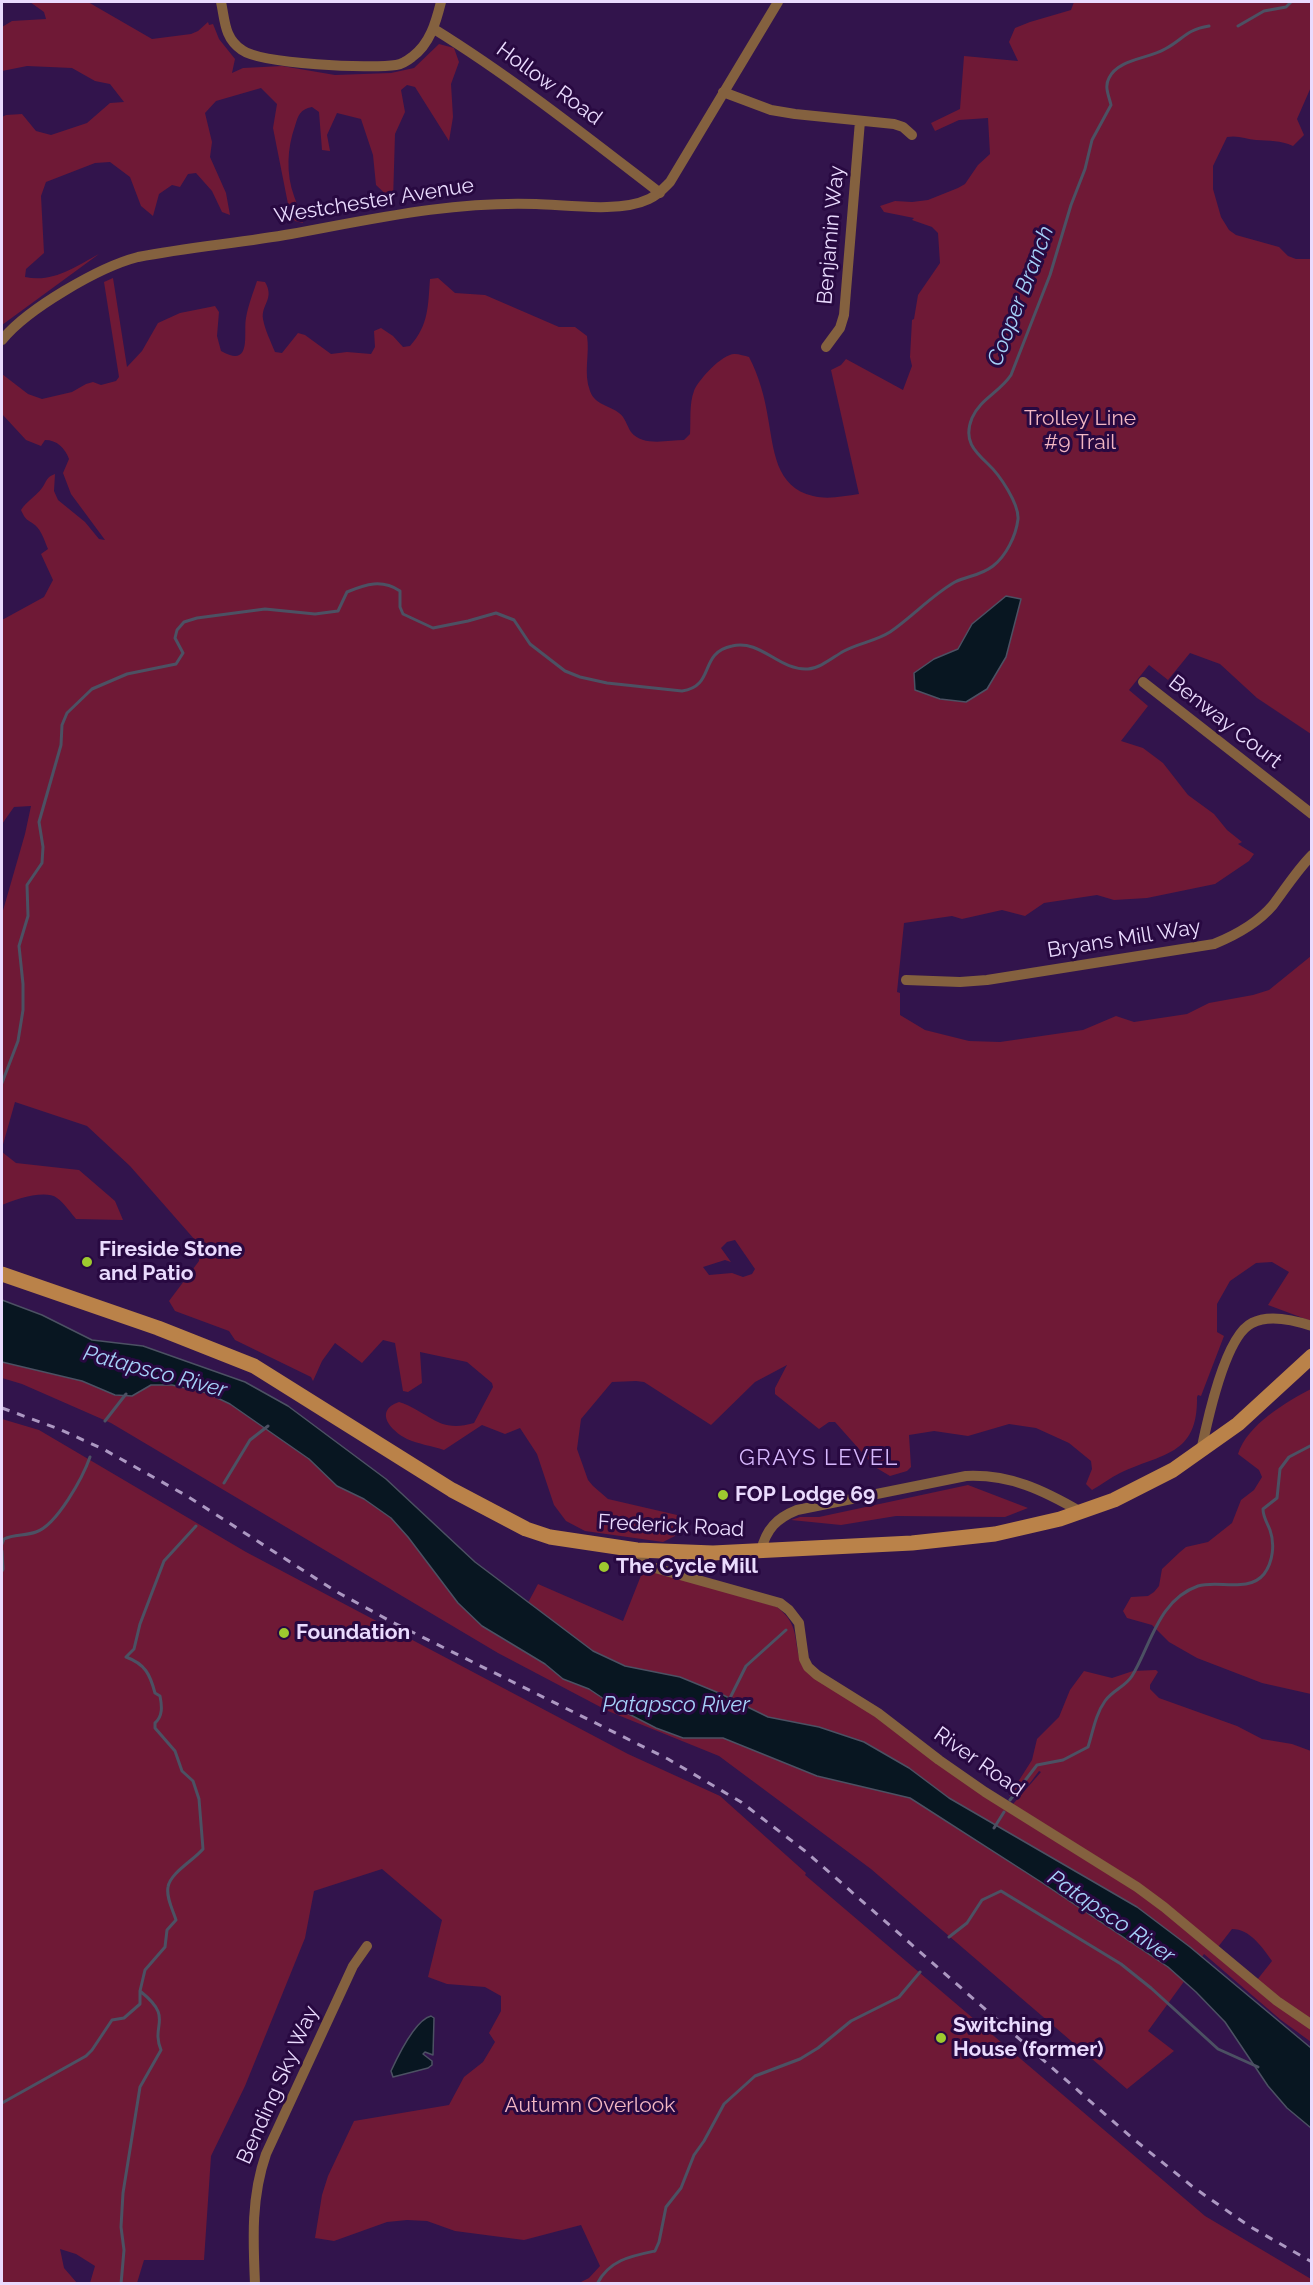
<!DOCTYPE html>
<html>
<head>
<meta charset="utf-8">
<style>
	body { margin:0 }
	#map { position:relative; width:1313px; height:2285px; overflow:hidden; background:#32144c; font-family:Raleway,sans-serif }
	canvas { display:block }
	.frame { position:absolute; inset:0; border:3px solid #eadbfe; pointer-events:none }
</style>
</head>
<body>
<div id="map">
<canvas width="1313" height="2285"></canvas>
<div class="frame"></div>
</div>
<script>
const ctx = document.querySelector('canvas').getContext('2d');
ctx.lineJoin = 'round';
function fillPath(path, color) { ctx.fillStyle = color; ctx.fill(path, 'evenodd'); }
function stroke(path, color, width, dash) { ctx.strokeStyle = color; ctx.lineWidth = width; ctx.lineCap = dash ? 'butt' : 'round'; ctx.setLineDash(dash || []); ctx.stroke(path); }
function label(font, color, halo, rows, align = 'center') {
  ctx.font = font + ' Raleway,sans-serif'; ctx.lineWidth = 6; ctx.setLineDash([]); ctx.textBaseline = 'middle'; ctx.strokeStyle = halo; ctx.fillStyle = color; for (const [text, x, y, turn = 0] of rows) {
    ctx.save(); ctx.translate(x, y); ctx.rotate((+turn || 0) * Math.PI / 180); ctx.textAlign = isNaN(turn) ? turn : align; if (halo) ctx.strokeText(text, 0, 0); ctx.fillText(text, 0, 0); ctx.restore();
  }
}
fillPath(new Path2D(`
	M30 2H88L152 39 191 34 198 31 208 22 209 25 213 24 219 39 235 59 232 73 243 68 282 66 335 75 391 73 414 68 439 44 454 48 459 62 451 84 453 117 449 141 415 87 407 85 401 90 405 112 395 134 393 201 376 185 373 155 361 119 337 113 327 135 330 151 322 150 319 112 312 107C300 109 298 116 295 126 287 148 286 174 294 196 297 205 301 213 303 223L295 221 290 214 273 128 277 104 261 88 216 101 205 113 212 142 210 157 226 193 230 215 222 212 212 191 196 173 188 174 180 187 172 185 159 194 153 216 141 206 130 177 110 162 95 163 46 182 41 196 44 253 26 269 25 277C53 283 75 267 99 254L2 325V117L6 115 22 114 36 131 51 135 87 123 110 103 124 102 110 84 95 81 72 68 27 66 2 71V27L12 21 46 19 44 12Z
	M1074 2H1311V87L1297 119 1304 135 1293 146C1280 140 1270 141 1256 140 1246 139 1238 135 1227 137L1213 166V189L1221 217 1229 230 1236 235 1279 247 1288 256 1296 259H1311V734L1257 698 1220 664 1190 653 1168 680 1149 665 1129 690 1148 706 1121 741 1143 748 1163 763 1188 795 1214 814 1227 830 1242 842 1238 844 1254 854 1249 861 1215 884 1147 898 1114 900 1097 895 1044 903 1025 916 1002 910 962 919 952 916 904 923 897 992 900 993V1015L925 1030 969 1041 1000 1042 1083 1030 1116 1016 1134 1022 1187 1014 1209 1003 1253 995 1269 990 1311 956V1321L1268 1305 1289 1272 1272 1262 1256 1263 1230 1281 1217 1304V1332L1224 1336 1201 1396 1198 1395 1197 1397C1198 1456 1162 1453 1120 1473 1110 1478 1101 1485 1092 1490L1086 1484 1092 1469 1091 1461 1069 1443 1036 1428 1009 1424 968 1436 934 1431 909 1435 911 1467 907 1471 890 1476 875 1467 835 1422H829L819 1429 775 1394V1388L787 1365 755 1382 711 1425 644 1382 636 1381 612 1382 581 1419 577 1449 588 1480 593 1486 608 1499 677 1515 675 1536 663 1542 585 1531 566 1521 554 1505 537 1454 520 1428 505 1434 482 1425 444 1450C432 1446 418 1444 407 1439 391 1431 373 1411 399 1402 430 1412 438 1434 474 1423L493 1387 492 1383 467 1362 420 1352 422 1383 408 1392 403 1391 395 1343 383 1340 362 1363 335 1343 322 1361 313 1381 311 1377 235 1340 229 1331 175 1311 169 1301 199 1261 198 1248 195 1240 130 1166 87 1126 15 1102 2 1148V914L25 834 31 806 14 807 2 824V620L44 597 53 580 41 554 48 549C45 542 42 531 35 525 27 519 26 521 21 510 27 501 35 497 42 488 47 481 46 477 55 474L54 491 58 500 85 522 99 539 105 540 71 494 63 473 69 459C65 448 57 440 45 440L41 446 26 440 2 414V374L28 394 42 399 72 392 86 384 93 382 101 385 116 381 119 377 104 282 113 278 127 367 142 351 158 323 180 313 215 306 219 312 217 336 221 351C253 369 243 333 246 318 248 306 253 293 257 281L265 282C275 299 261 304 263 319 265 330 271 342 275 352L282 353 298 333 305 335 331 354 347 352 371 354 375 347 374 331 381 328 393 336 403 347 410 346C429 325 428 305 430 279L438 278 455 293 485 295 559 327H575L587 336C590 354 583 373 590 391 595 405 609 405 619 413 625 417 627 426 631 432 643 447 668 440 684 440L690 434C691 420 689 404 694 391 698 380 723 353 735 354 739 354 745 356 749 357 759 376 765 398 768 418 774 450 775 487 813 496 828 500 844 496 859 494L831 370 841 365 846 359 903 390 912 366 910 357 912 320 914 319 918 295 940 263 938 233 932 227 912 220 914 218 884 212 880 206 895 201 912 202 928 200 958 188 965 184 978 165 990 154 988 118 959 120 935 131 931 123 960 109 964 56 1018 61 1009 42 1015 28 1030 22 1071 10ZM735 1240 755 1269 752 1274 743 1277 732 1273 709 1275 703 1267 725 1260 731 1262 721 1248 727 1242Z
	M2 1152 16 1163 79 1170 115 1201 123 1220 76 1219C71 1213 64 1203 57 1198 45 1189 14 1200 2 1205Z
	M2 1362 82 1381 115 1395 132 1396 151 1385H172L207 1393 230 1404 309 1459 337 1486 364 1499 391 1518 408 1537 458 1603 482 1626 507 1642 538 1584 623 1621 644 1568 777 1607C804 1628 790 1646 805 1670L876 1717 1007 1811 1041 1772 1039 1771C1031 1781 1023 1796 1009 1796L1032 1760 1037 1739 1059 1717 1070 1690 1084 1671 1112 1678 1133 1671 1156 1670 1158 1672 1150 1685V1689L1159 1698 1237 1726 1262 1739 1292 1744 1311 1751V2042L1281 2020 1204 1954 1148 2031 1174 2051 1127 2089 871 1869 719 1756 608 1711 498 1653 111 1423 22 1384 2 1378ZM1232 1929C1250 1929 1262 1947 1272 1961L1257 1980 1218 1947Z
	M1311 1389H1312L1311 1694 1262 1683 1197 1658 1169 1642 1152 1625 1127 1618 1123 1611 1131 1597 1148 1596 1154 1592 1159 1586 1162 1569 1180 1552 1186 1547 1208 1542 1232 1523 1241 1500 1254 1490 1262 1477 1259 1470 1238 1454C1247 1425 1286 1402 1311 1389Z
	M2 1419 39 1430 246 1552 628 1754 720 1796 806 1873 805 1875 1205 2216 1311 2279V2283L577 2284 589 2278 600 2266 581 2225 524 2240 455 2231 427 2221 407 2220 387 2222 334 2241 315 2238 322 2195 328 2176 354 2121 449 2105 464 2077 483 2062 495 2042 489 2033 501 2011V1996L485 1987 447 1984 428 1977 442 1920 382 1869 314 1891 305 1938 245 2086 211 2156 204 2260H144L137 2283H90L95 2266 76 2254 60 2249 64 2268 77 2283H2Z
	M968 1485 1028 1508 1005 1517 896 1516 841 1525 791 1520 800 1517H819Z`), '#6f1936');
const water = new Path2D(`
	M1006 596 1021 599 1006 657 987 689 966 702 940 699 915 690 914 673 934 659 958 649 972 624Z
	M2 1300 42 1315 92 1340 143 1346 245 1382 288 1406 386 1479 475 1562 593 1651 625 1666 680 1677 719 1693 768 1717 819 1727 864 1742 909 1768 949 1798 1137 1907 1190 1947 1311 2048V2128L1287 2108 1268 2086 1225 2022 1196 1992 1168 1967 1041 1882 910 1798 817 1776 723 1738H683L656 1728 619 1709 589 1689 563 1679 545 1664 482 1626 458 1603 408 1537 391 1518 364 1499 337 1486 309 1459 230 1404 207 1393 172 1385H151L132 1396 115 1395 82 1381 2 1362Z
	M431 2016 434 2018 433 2055 425 2052 423 2054 432 2061V2065L428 2068 393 2077 391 2071C397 2058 415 2020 431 2016Z`);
fillPath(water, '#081621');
stroke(water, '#4c5163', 1.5);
stroke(new Path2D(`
	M1238 26 1264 11 1286 7 1291 2
	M2 1083 18 1041 23 1010V984L19 946 28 916 27 885 42 863 43 847 39 822 61 745 62 725 67 713 92 689 127 674 176 664 183 653 175 638 177 630 184 622 197 618 265 609 315 614 338 611 347 592C366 584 382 579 400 591V607L403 614 433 628 468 621 496 613 514 620 530 644 565 671 580 677 607 683 682 691C716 686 698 653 732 646 761 639 779 671 808 669 821 668 833 657 844 651 859 643 876 641 890 632 912 617 932 595 955 582 967 576 980 576 993 566 1006 556 1016 536 1018 519 1019 504 1000 475 988 464 974 451 963 440 972 418 980 399 1000 392 1011 375L1050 275 1071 205 1085 169 1092 140 1111 105C1109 96 1104 87 1109 78 1118 59 1148 59 1165 49 1184 39 1185 30 1209 26
	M105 1421 126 1394
	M224 1483 250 1440 268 1426
	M2 1544 4 1539C14 1534 25 1536 36 1532 57 1525 83 1477 90 1457
	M2 1551 3 1569 2 1571
	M729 1700 746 1666 786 1630
	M1010 1800 1037 1765 1063 1760 1088 1747C1093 1732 1095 1715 1105 1701 1113 1690 1125 1687 1132 1676 1151 1645 1158 1600 1198 1586 1218 1580 1249 1593 1264 1574 1273 1562 1275 1544 1270 1530 1267 1522 1263 1517 1263 1509L1277 1498 1280 1469 1289 1457 1312 1445
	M994 1828 1004 1812
	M949 1937 967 1923 982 1900 1001 1891 1121 1964 1151 1988 1218 2049 1258 2067
	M2 2103 86 2056 92 2050 112 2020 124 2018 140 2004V1991L145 1970 165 1947 167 1930 176 1920C173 1910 166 1898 168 1887 170 1873 194 1860 203 1849L199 1799 193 1781 182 1771 175 1751 155 1728V1723C163 1716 162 1706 160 1696L155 1693C150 1674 145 1664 126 1657L134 1649 140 1624 164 1561 196 1526
	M121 2284 124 2250 121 2227 123 2193 140 2087 161 2050C150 2023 175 2019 140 1991
	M597 2284C609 2260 631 2256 655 2251L659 2242 666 2207 681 2188 694 2155 704 2141 724 2104 755 2076 800 2059 818 2048 851 2021 899 1997 920 1972`), '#4c5163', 3);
stroke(new Path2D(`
	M221 2C225 20 224 38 242 50 261 64 371 69 396 65 402 64 407 61 412 57 430 44 436 22 441 2
	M434 29C513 78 586 136 660 193
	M723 92 771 110 795 114 894 124 903 127 912 135
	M2 340C27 309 99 267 138 257 189 247 240 243 291 234 373 219 452 201 536 204 568 205 620 213 649 199 658 195 663 189 670 182L778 2
	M826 347 840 328 844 315 860 121
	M1143 682 1312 814
	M906 980 960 982 987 980 1214 944C1236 935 1257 924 1273 905 1286 888 1297 870 1312 855
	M1201 1451C1207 1422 1225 1336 1252 1323 1269 1314 1294 1320 1312 1326
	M637 1550 648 1566 780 1603 789 1610 799 1623 804 1659 808 1667 817 1675 878 1713 939 1760 985 1792 1137 1887 1164 1907 1277 2001 1312 2025
	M761 1551C766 1529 777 1518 797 1510L966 1476C1010 1474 1043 1490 1081 1512
	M255 2284C253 2239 251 2197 266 2154L353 1966 367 1946`), '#84613f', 10);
stroke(new Path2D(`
	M2 1274 158 1328 254 1366 452 1490 526 1529 550 1537 637 1550 713 1553 912 1543 995 1534 1060 1519 1114 1500 1173 1470 1238 1424 1312 1356`), '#ba8249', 15);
stroke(new Path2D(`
	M2 1408 59 1429 103 1449 187 1496 337 1592 392 1622 668 1759 741 1802 805 1851 1131 2137 1193 2187 1249 2226 1312 2262`), '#ac98c2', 3, [8, 8]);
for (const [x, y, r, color] of [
	[87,1262,6,"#9eca2f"],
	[723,1495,6,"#9eca2f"],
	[604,1567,6,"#9eca2f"],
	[284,1633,6,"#9eca2f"],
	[941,2038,6,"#9eca2f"]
]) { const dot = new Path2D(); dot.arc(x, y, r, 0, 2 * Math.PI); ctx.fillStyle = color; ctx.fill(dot); stroke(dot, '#280941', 2); }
label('21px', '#eadbfe', '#280941', [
	["Hollow Road",549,84,36],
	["Westchester Avenue",374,201,-9],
	["Benjamin Way",831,235,-85],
	["Benway Court",1225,722,38],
	["Bryans Mill Way",1124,939,-9],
	["Frederick Road",671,1526,3],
	["River Road",979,1762,35],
	["Bending Sky Way",278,2085,-66]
]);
label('21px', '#f3b7c3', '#280941', [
	["Trolley Line",1080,419],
	["#9 Trail",1080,443],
	["Autumn Overlook",590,2106]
]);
label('bold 21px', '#eadbfe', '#280941', [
	["Fireside Stone",99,1250],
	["and Patio",99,1274],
	["FOP Lodge 69",735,1495],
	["The Cycle Mill",616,1567],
	["Foundation",296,1633],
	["Switching",953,2026],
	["House (former)",953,2050]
], 'left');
label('italic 22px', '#a5d1f8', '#280941', [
	["Cooper Branch",1021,296,-69],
	["Patapsco River",155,1372,15],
	["Patapsco River",676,1705],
	["Patapsco River",1111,1917,34]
]);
ctx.letterSpacing = '1.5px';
label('22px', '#d7b8fd', '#280941', [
	["GRAYS LEVEL",819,1458]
]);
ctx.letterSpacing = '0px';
</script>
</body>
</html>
